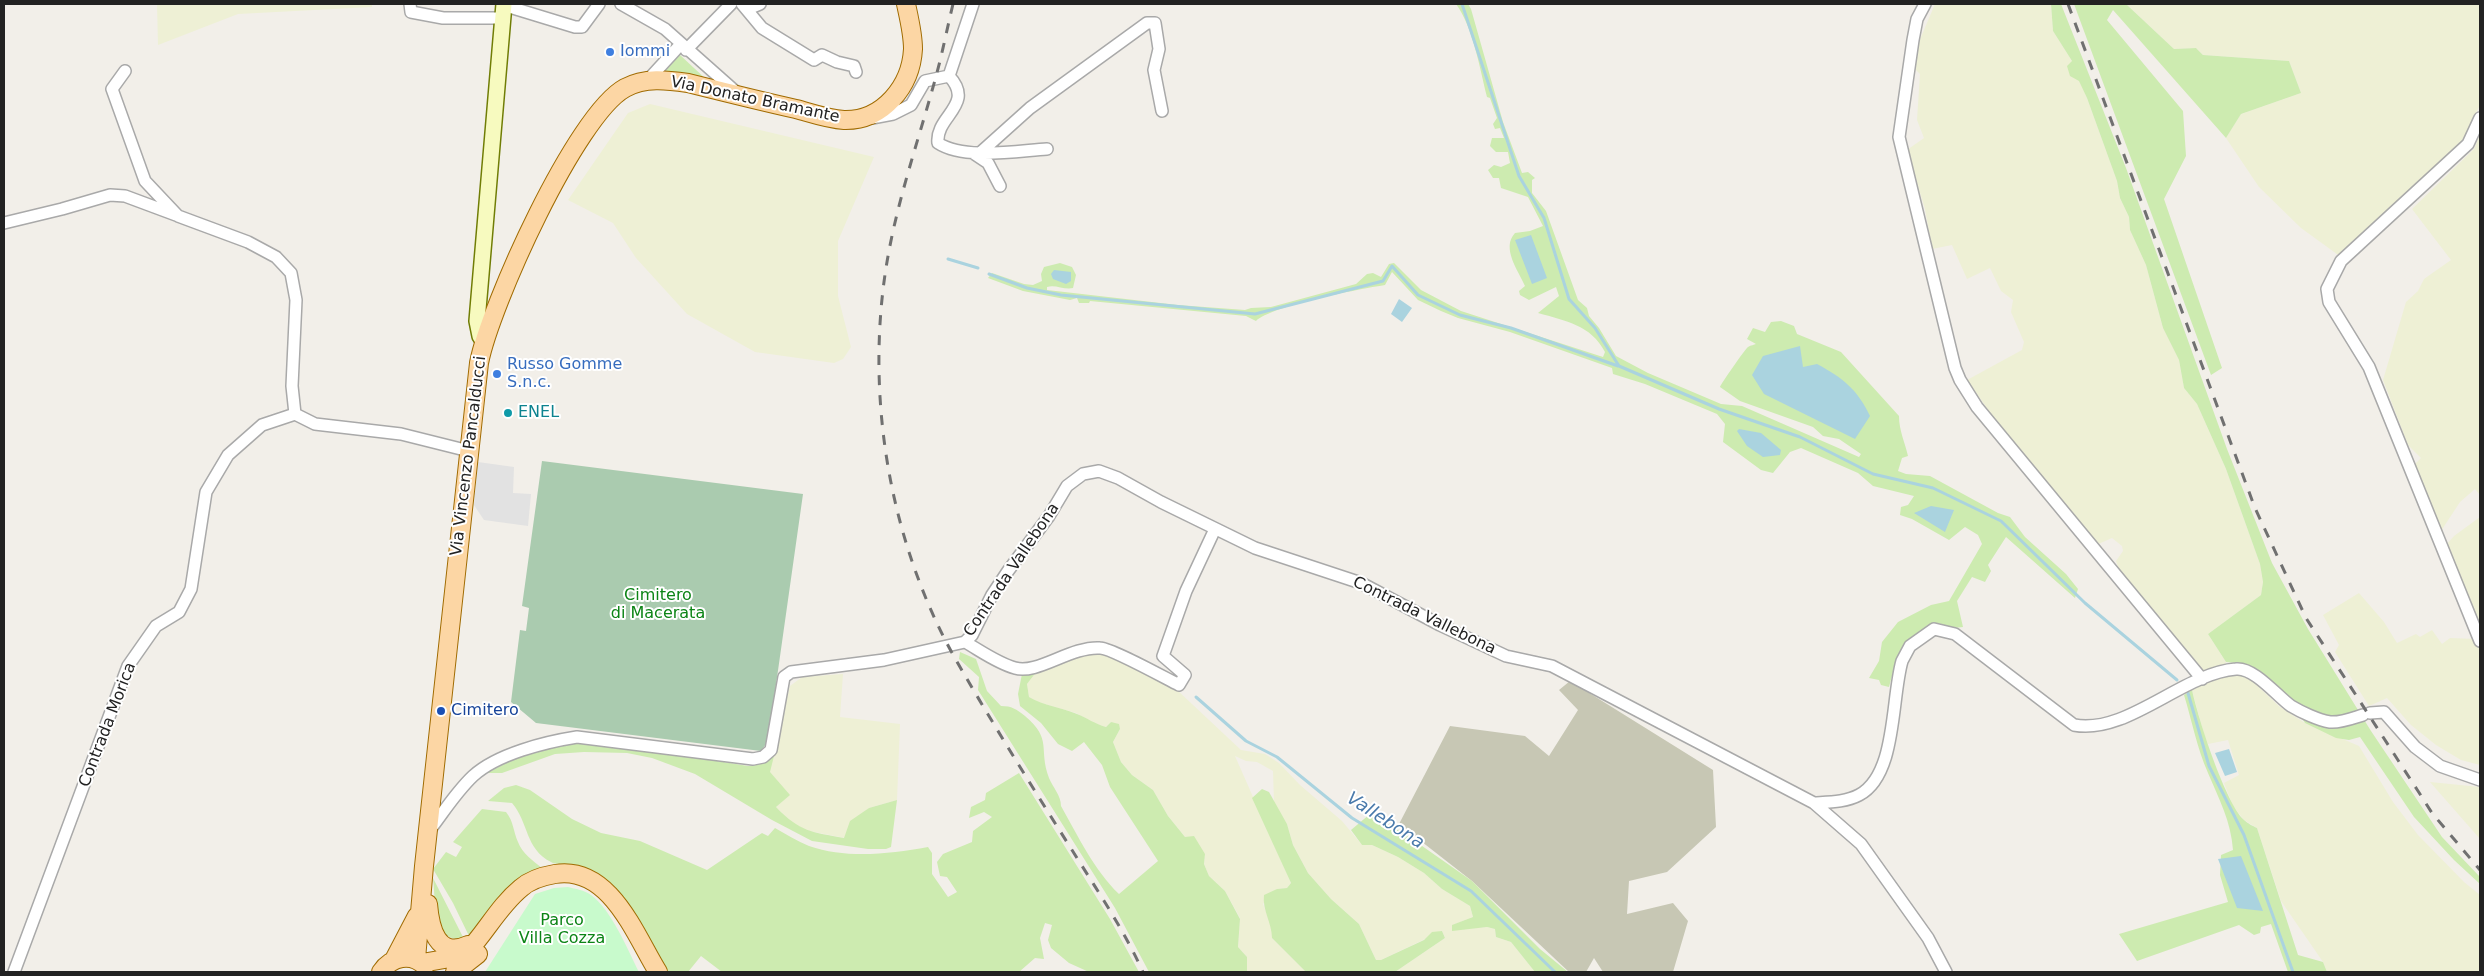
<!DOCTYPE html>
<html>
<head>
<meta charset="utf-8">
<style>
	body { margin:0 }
	#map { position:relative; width:2484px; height:976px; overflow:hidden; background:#f2efe9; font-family:"DejaVu Sans",sans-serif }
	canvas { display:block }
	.frame { position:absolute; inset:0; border:5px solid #222; pointer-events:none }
</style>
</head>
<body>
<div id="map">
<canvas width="2484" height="976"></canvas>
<div class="frame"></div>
</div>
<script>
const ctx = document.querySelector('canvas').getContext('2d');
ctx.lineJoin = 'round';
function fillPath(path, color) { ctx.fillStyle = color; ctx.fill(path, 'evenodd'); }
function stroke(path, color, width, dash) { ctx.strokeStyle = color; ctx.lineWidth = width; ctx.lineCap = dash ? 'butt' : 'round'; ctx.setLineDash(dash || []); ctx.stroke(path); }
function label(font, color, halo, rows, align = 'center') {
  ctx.font = font + ' "DejaVu Sans",sans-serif'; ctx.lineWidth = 4; ctx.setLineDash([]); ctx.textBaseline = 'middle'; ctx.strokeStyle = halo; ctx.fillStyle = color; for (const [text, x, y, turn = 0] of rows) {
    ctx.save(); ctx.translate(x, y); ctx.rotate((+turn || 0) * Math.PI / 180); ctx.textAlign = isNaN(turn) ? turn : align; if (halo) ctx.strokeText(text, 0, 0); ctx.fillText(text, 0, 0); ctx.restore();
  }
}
fillPath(new Path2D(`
	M1570 681 1713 770 1716 827 1667 872 1629 881 1627 914 1673 903 1688 921 1673 972H1603L1594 958 1586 972H1569L1472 881 1399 824 1450 726 1525 736 1549 756 1578 710 1559 690Z`), '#c7c7b4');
fillPath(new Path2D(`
	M157 4H372V7L238 14 158 45Z
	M1935 4H2051L2053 31 2072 61 2087 98 2117 181 2120 198 2129 217 2130 230 2146 265 2163 328 2179 360 2184 388 2197 404 2226 469 2260 564 2263 582 2261 595 2208 634 2226 662 2225 666 2203 673 2120 572 2116 561 2123 551 2122 546 2112 538 2096 545 2016 449 1967 380 2022 350 2024 342 2011 312 2013 300 2001 291 1990 268 1967 279 1952 245 1932 249 1925 209 1907 150 1924 138 1917 120 1920 74 1914 68 1918 44Z
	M2126 4H2480V105L2457 151 2341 257 2301 228 2259 187 2226 138 2241 114 2301 93 2289 61 2203 55 2196 48 2174 49Z
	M650 104 874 157 838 241V296L851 347 843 359 834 363 755 352 687 314 636 258 613 223 568 200 628 113Z
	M2480 134V495L2475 489 2460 502 2441 531 2414 465 2421 458 2408 445 2383 380 2406 302 2418 291 2424 279 2451 260 2412 209 2474 149Z
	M2480 517V627L2447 544 2454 536Z
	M2359 593 2384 622 2397 643 2416 634 2420 637 2432 630 2442 644 2450 638 2476 639 2480 648V765L2461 760 2436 745 2411 725 2387 698 2369 706 2335 652 2339 645 2323 615Z
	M1104 653 1176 689 1241 750 1265 754 1279 763 1300 785 1342 821 1362 845H1372L1398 857 1424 873 1442 889 1470 906 1473 917 1453 925V930L1487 927 1495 929 1496 937 1511 942 1535 972H1395L1445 938 1442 931 1381 960H1376L1359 924 1331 899 1308 873 1293 845 1287 824 1274 803 1273 771 1257 762 1246 761 1235 756 1291 883 1287 888 1277 889 1263 904 1272 928V938L1306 972H1247V957L1238 947 1240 918 1225 891 1209 876 1204 864 1205 854 1185 837 1168 816 1153 790 1132 775 1121 762 1113 742 1120 729 1111 722 1106 727 1095 724 1076 713 1037 702 1029 697 1027 684 1037 671 1071 656Z
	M2235 673 2249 678 2280 707 2305 723 2359 746 2393 802 2418 835 2464 882 2480 895V972H2327L2323 962 2281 901 2257 828 2244 820 2233 806 2224 783 2239 775 2228 740 2208 744 2205 738 2192 690 2222 676Z
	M843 674 840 717 900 724 897 800 869 808 845 838 809 831 791 823 776 807 789 795 769 772 790 686 802 677Z
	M2430 782 2480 787V839Z`), '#eef0d5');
fillPath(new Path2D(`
	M1456 4H1468L1471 9 1503 122 1522 173 1528 172 1535 178 1532 180V193L1546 211 1578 300 1587 308 1589 316 1599 328 1616 356 1648 373 1721 404 1742 406 1859 457 1861 454 1839 439 1823 436 1813 427 1740 401 1720 387C1721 384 1745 349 1748 347 1751 345 1754 345 1756 344L1747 339 1753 328 1765 332 1771 322 1781 321 1794 326 1797 334 1841 352 1899 416C1899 431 1905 442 1908 456L1902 458 1898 471 1906 474 1930 476 1998 513 2010 517 2025 537 2066 574 2078 589 2075 598 2006 537 1988 565 1991 571 1985 582 1972 577 1957 601 1963 627 1954 628 1938 623C1902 639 1899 651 1889 687L1881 685 1879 680 1869 678 1879 661 1882 642 1898 622 1931 605 1949 601 1982 544 1978 535 1965 527 1949 540 1912 519 1900 515 1901 507 1908 505 1914 496 1873 486 1858 473 1801 448 1790 452 1773 473 1761 470 1723 442 1725 424 1717 414 1645 384 1613 374 1612 368 1510 332 1458 318 1441 311 1418 300 1392 272 1385 285C1359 289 1271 306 1256 321L1246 316 1090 301 1089 303H1079L1077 298 1070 300 1023 291 988 278 992 273 1024 284 1033 285 1042 281 1041 274 1044 267 1060 263 1072 267 1076 275 1073 288C1064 290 1055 284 1047 287V290L1178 305 1245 310 1251 308 1271 307 1356 284 1367 274 1373 273 1381 277 1389 264 1394 263 1421 290 1461 311 1603 357 1605 352C1591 325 1566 321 1538 313L1559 296 1556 287 1529 300 1520 295 1519 291 1525 286C1518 270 1501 248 1515 233L1530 231 1543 226 1528 197 1501 188 1499 178H1493L1488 170 1494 165 1501 167 1510 163 1508 152H1496L1490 146 1492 138H1504L1500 128 1495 129 1493 124 1497 118 1490 98 1487 97C1480 69 1473 27 1456 4Z
	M2051 4H2061L2126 168 2227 449 2272 563 2308 629 2371 731 2442 837 2480 877V884L2454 860 2414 817 2360 737 2349 740 2336 738 2305 723 2290 701 2244 664 2226 662 2208 634 2261 595 2263 582 2260 564 2226 469 2197 404 2184 388 2179 360 2163 328 2146 265 2130 230 2129 217 2120 198 2117 181 2087 98 2079 81 2070 76 2067 66 2072 61 2053 31Z
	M2074 4H2126L2174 49 2196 48 2203 55 2289 61 2301 93 2241 114 2226 138 2113 10 2107 20 2183 111 2186 156 2164 199 2222 368 2211 375Z
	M680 55 708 81 663 73Z
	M960 652 976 659 987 691 1001 706C1012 706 1016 709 1025 716 1053 740 1038 748 1049 778 1053 788 1061 795 1061 806 1078 836 1094 870 1119 894L1158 861 1110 787 1102 765 1084 742 1072 751 1058 744 1041 723 1020 706 1018 694 1022 674 1037 671 1027 684 1029 697C1044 706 1061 707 1077 714 1087 718 1095 724 1106 727L1111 722 1119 724 1120 729 1113 742 1121 762 1132 775 1153 790 1168 816 1185 837 1194 836 1205 854 1204 864 1209 876 1225 891 1240 919 1238 947 1247 957V972H1149L1115 908 978 690 979 677 959 659Z
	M2192 690C2198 718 2225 802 2244 820 2247 823 2253 826 2257 828L2298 955 2323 962 2327 972H2288L2271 924 2261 927 2260 933 2254 935 2239 925 2137 961 2119 934 2228 902 2220 875 2221 855 2233 850C2231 821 2219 799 2208 773 2197 748 2192 721 2184 695Z
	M575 742 662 752 748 766C761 765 767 763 775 752L770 772 790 795 776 807C800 832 812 832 844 838L850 821 869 808 897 800 891 847 886 849H868L812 841 772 820 695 774 652 758 627 753 584 752 555 754 502 773H487L516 758Z
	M1019 773 1110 919 1139 972H1089L1069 963 1051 948 1048 940 1052 925 1045 923 1040 938 1044 959 1035 958 1019 972H722L701 956 688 972H668C646 946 637 910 613 885 601 872 583 866 566 864 561 864 554 864 551 862 525 849 529 823 512 803L488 801 504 788 516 785 530 790 572 819 601 833 640 841 707 870 762 833 768 836 775 828C786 834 797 841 809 846 847 859 889 854 928 847L932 853V874L948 897 957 892 947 877 940 876 937 862 943 854 972 842 973 831 992 817 984 812 969 818 971 807 985 800 986 793Z
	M1262 789 1269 792 1287 824 1293 845 1308 873 1331 899 1359 924 1376 960H1381L1424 940 1432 932 1442 931 1445 938 1395 972H1306L1272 938C1272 923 1262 910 1264 895L1277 889 1287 888 1291 883 1252 798Z
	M482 809 506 812C514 822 513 831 518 842 522 853 533 861 542 868L477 930 469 936 453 903 433 869 446 852 456 857 462 847 453 842Z
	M1370 814 1405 834 1472 881 1540 949 1568 972H1535L1511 942 1496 937 1495 929 1487 927 1452 931V925L1473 917 1470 906 1442 889 1424 873 1398 857 1372 845H1362L1351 830Z
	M433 878 464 939C431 943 436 901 433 878Z`), '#cdebb0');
fillPath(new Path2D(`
	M542 461 803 494 768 741 761 751 536 723 511 702 520 630 526 631 529 608 522 606Z`), '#aacbaf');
fillPath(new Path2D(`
	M568 887C576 889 584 890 591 895 611 909 628 950 639 972H485L535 894 554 888Z`), '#c8facc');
fillPath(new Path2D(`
	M478 462 514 467 513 493 531 494 528 526 484 520 474 505Z`), '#e2e2e2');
fillPath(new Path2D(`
	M1531 235 1547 278 1532 284 1515 240Z
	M1054 270 1071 272V281L1066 284 1053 279 1051 274Z
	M1399 299 1412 308 1402 322 1391 314Z
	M1800 346 1803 367 1817 364C1843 378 1857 389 1870 416L1855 439 1764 394 1752 375 1763 356Z
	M1739 429 1761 433 1781 450 1780 455 1763 457 1747 446 1737 431Z
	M1931 506 1954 510 1945 532 1914 513Z
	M2229 749 2237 772 2225 776 2215 753Z
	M2241 856 2263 911 2237 908 2218 859Z`), '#aad3df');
stroke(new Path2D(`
	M1462 4 1519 176 1544 218 1569 299 1595 328 1619 366 1719 409 1800 437 1873 474 1933 488 2001 521 2085 603 2177 680
	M948 259 978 268
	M989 274 1027 288 1061 295 1255 314 1383 281 1392 266 1418 295 1460 315 1511 328 1618 366
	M2188 693 2209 766 2244 835 2293 972
	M1196 697 1246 741 1277 757 1352 818 1471 891 1555 972`), '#aad3df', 3);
const street = new Path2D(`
	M410 4 411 12 443 18H502
	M621 4 665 29 736 92
	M742 4 762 28 814 60 822 55 837 62 854 66 856 72
	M1925 4 1917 19 1913 40 1899 137 1955 368 1960 380 1977 407 2202 679
	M503 5 575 27H582L599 4
	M748 9 760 4
	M686 50 731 4
	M125 71 112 89 145 181 178 216 248 242 276 257 291 273 296 300 292 386 295 414
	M949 76 973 4
	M647 81 681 44
	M872 118 893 114 911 105 925 81 949 76C976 105 935 116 938 143 964 160 1016 151 1047 149
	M2480 118 2468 144 2341 261 2327 289 2329 302 2369 367 2480 641
	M981 152 1030 108 1147 23H1155L1159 49 1154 70 1162 111
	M973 153 988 163 1000 186
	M4 223 62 209 110 195 125 196 176 215
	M965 642C981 651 997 663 1015 668 1037 675 1071 646 1100 648 1111 648 1165 678 1179 685L1185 675 1163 656 1186 591 1215 529
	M2370 713 2384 712 2415 747 2440 766 2480 780
	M1814 803 1861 844 1928 938 1946 972
	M429 831C443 813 456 792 473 776 497 754 545 742 577 737L753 759 763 757 771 750 784 677 791 672 884 660 965 642 972 635 992 595 1008 571 1049 516 1067 486 1083 474 1099 471 1118 478 1161 502 1255 548 1361 583 1440 625 1506 656 1552 666 1814 803C1829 802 1846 802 1859 795 1897 775 1891 699 1902 661L1910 646 1934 629 1955 634 2074 725C2127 735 2183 673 2236 669 2254 667 2277 696 2291 706 2301 712 2318 720 2330 722 2341 723 2353 718 2363 715
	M14 972 128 666 156 626 179 612 191 589 206 492 228 455 262 425 295 414 315 424 401 434 469 451`);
const secondary = new Path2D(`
	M484 342 480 336 477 321 504 4`);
const primary = new Path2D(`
	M428 904C430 928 437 959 468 945
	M416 959 424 866 479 363C490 306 576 115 625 88 645 77 667 80 688 83 724 92 760 101 796 109 811 113 827 119 844 120 883 121 911 86 913 49 913 34 909 18 906 4
	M394 960 417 916
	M422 963 456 957 467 952C486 932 499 906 521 888 530 880 543 876 555 874 610 865 635 935 658 972
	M381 972C391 957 411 952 425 966
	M455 972 478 954`);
stroke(street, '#a9a9a9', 14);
stroke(secondary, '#707d05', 18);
stroke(primary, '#a06b00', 20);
stroke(street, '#fff', 11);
stroke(secondary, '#f7fabf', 15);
stroke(primary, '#fcd6a4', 18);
stroke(new Path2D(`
	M953 4C947 29 942 55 935 80 918 142 896 204 886 268 865 402 891 549 960 667 996 729 1034 790 1072 850 1097 890 1124 930 1143 972
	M2068 4 2255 508 2306 618 2418 791 2432 813 2480 870`), '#707070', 3, [10, 10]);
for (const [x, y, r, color] of [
	[610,52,5,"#3f7fe0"],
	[497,374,5,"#3f7fe0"],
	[508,413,5,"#0f9aa8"],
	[441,711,5,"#1a4fb4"]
]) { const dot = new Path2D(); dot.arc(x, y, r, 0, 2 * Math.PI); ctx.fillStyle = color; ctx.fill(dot); stroke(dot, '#fff', 2); }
label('16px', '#366cbe', '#fff', [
	["Iommi",620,52],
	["Russo Gomme",507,365],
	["S.n.c.",507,383]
], 'left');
label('16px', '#222', '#fff', [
	["Via Donato Bramante",755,100,12],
	["Via Vincenzo Pancalducci",469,456,-83],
	["Contrada Vallebona",1012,570,-56],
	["Contrada Vallebona",1424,616,26],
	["Contrada Morica",108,725,-69]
]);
label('16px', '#0d838f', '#fff', [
	["ENEL",518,413]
], 'left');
label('16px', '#0c8416', '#fff', [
	["Cimitero",658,596],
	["di Macerata",658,614],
	["Parco",562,921],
	["Villa Cozza",562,939]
]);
label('16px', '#164399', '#fff', [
	["Cimitero",451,711]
], 'left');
label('italic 18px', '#4a7aab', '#fff', [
	["Vallebona",1385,821,33]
]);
</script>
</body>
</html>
